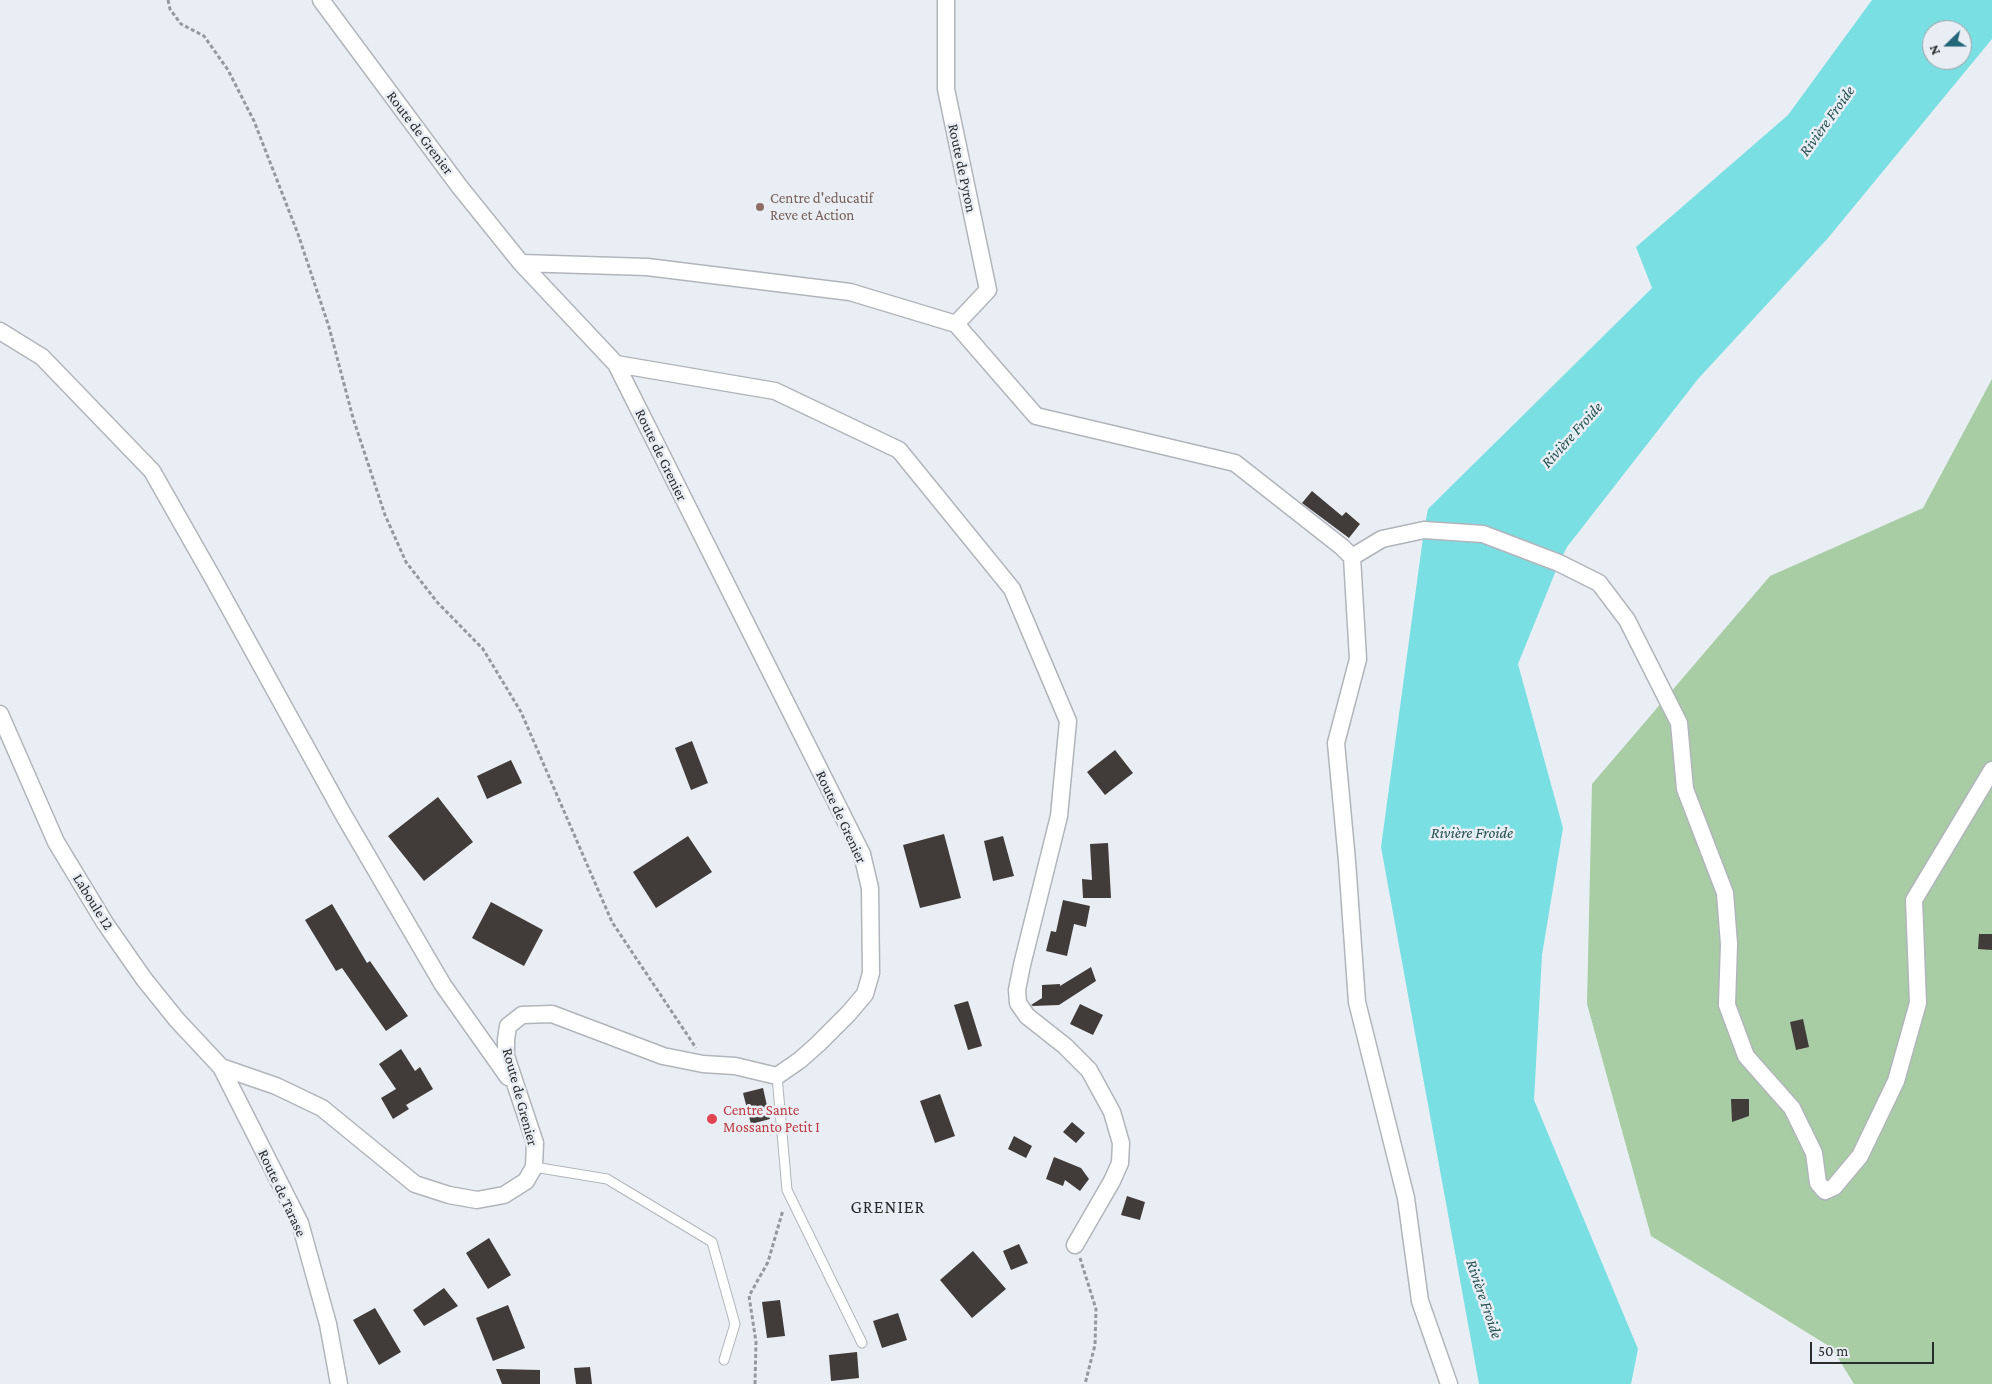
<!DOCTYPE html>
<html>
<head>
<meta charset="utf-8">
<style>
	body { margin:0 }
	#map { position:relative; width:1992px; height:1384px; overflow:hidden; background:#e9eef4; font-family:"Crimson Pro",serif }
	canvas { display:block }
	.north { position:absolute; left:1922px; top:20px; width:50px; height:50px; box-sizing:border-box; background:#e9eef4; border:1px solid #9da0a5; border-radius:50%; rotate:248deg; font-size:14px; font-weight:700; line-height:20px; text-align:center; color:#2a2c2e }
	.north::after { content:''; display:block; margin:auto; width:18px; height:22px; background:#236779; clip-path:polygon(50% 0,100% 100%,50% 72%,0 100%) }
	.scale { position:absolute; left:1810px; top:1342px; width:124px; height:22px; box-sizing:border-box; border:2px solid #2a2c2e; border-top:0; padding-left:6px; font-size:15px; line-height:18px; white-space:nowrap; color:#2a2c2e; -webkit-text-stroke:4px #e9eef4; paint-order:stroke }
</style>
</head>
<body>
<div id="map">
<canvas width="1992" height="1384"></canvas>
<div class="north">N</div>
<div class="scale">50 m</div>
</div>
<script>
const ctx = document.querySelector('canvas').getContext('2d');
ctx.lineJoin = 'round';
function fillPath(path, color) { ctx.fillStyle = color; ctx.fill(path, 'evenodd'); }
function stroke(path, color, width, dash) { ctx.strokeStyle = color; ctx.lineWidth = width; ctx.lineCap = dash ? 'butt' : 'round'; ctx.setLineDash(dash || []); ctx.stroke(path); }
function label(font, color, halo, rows, align = 'center') {
  ctx.font = font + ' "Crimson Pro",serif'; ctx.lineWidth = 5; ctx.setLineDash([]); ctx.textBaseline = 'middle'; ctx.strokeStyle = halo; ctx.fillStyle = color; for (const [text, x, y, turn = 0] of rows) {
    ctx.save(); ctx.translate(x, y); ctx.rotate((+turn || 0) * Math.PI / 180); ctx.textAlign = isNaN(turn) ? turn : align; if (halo) ctx.strokeText(text, 0, 0); ctx.fillText(text, 0, 0); ctx.restore();
  }
}
fillPath(new Path2D(`
	M1992 379V1384H1854L1832 1348 1651 1236 1587 1004 1592 784 1770 576 1923 508Z`), '#a8cda4');
fillPath(new Path2D(`
	M1872 0H1992V39L1828 238 1698 379 1567 547 1559 563 1518 664 1563 828 1542 955 1534 1100 1638 1349 1631 1384H1479L1381 847 1424 530 1428 509 1652 288 1636 247 1788 115ZM1932 30H1962V60H1932Z`), '#7adfe3');
fillPath(new Path2D(`
	M1312 491 1342 516 1346 512 1360 524 1349 538 1302 503Z
	M692 741 708 783 691 790 675 748Z
	M1115 750 1133 773 1105 795 1087 772Z
	M511 760 522 783 487 799 477 776Z
	M438 797 473 842 424 881 388 836Z
	M944 834 961 898 920 908 903 845Z
	M688 836 712 872 656 908 633 872Z
	M1003 836 1014 876 993 881 984 841Z
	M1108 843 1111 898H1083L1082 879 1092 880 1090 844Z
	M1063 900 1090 906 1086 927 1074 924 1067 956 1046 951 1051 931 1056 932Z
	M491 902 543 930 524 966 472 938Z
	M332 904 367 963 370 961 408 1016 386 1031 342 968 336 971 305 920Z
	M1979 934H1992V950L1978 949Z
	M1091 967 1096 981 1059 1005 1033 1006 1031 1005 1042 998V985L1060 984V986Z
	M968 1001 982 1046 968 1050 954 1005Z
	M1080 1004 1103 1015 1093 1035 1070 1024Z
	M1803 1019 1809 1047 1796 1050 1790 1022Z
	M401 1049 415 1071 420 1067 433 1089 406 1105 409 1109 393 1119 381 1098 396 1089 379 1064Z
	M763 1088 770 1119 751 1124 743 1093Z
	M940 1094 955 1136 935 1143 920 1101Z
	M1731 1099H1749V1116L1732 1122Z
	M1072 1122 1085 1133 1076 1143 1063 1132Z
	M1014 1136 1032 1146 1026 1158 1008 1149Z
	M1054 1157 1081 1168 1089 1179 1080 1191 1065 1180 1063 1186 1046 1179Z
	M1127 1196 1145 1202 1140 1220 1121 1215Z
	M489 1238 511 1275 488 1289 466 1253Z
	M1019 1244 1028 1263 1011 1270 1003 1251Z
	M973 1251 1006 1289 972 1318 940 1280Z
	M444 1288 458 1306 424 1326 413 1310Z
	M780 1300 785 1336 767 1338 762 1302Z
	M508 1305 525 1348 493 1361 476 1318Z
	M375 1308 401 1352 379 1365 353 1320Z
	M898 1313 907 1340 882 1348 873 1321Z
	M857 1352 859 1378 831 1381 829 1355Z
	M590 1367 592 1384H576L574 1368Z
	M496 1369 540 1370V1384H502Z`), '#413b39');
const lane = new Path2D(`
	M777 1076 787 1190 862 1343
	M534 1167 607 1179 712 1242 735 1324 724 1360`);
const street = new Path2D(`
	M946 0V89L988 290 956 324
	M521 263 647 267 850 292 956 324 1036 416 1235 463 1342 547 1352 557 1382 539 1424 530 1483 534 1559 563 1599 583 1627 620 1679 723 1685 789 1725 893 1729 944 1727 1005 1746 1056 1792 1108 1814 1153 1818 1183 1825 1191 1834 1187 1860 1156 1896 1081 1918 1003 1914 900 1992 770
	M0 331 42 357 152 471 214 580 343 814 443 985 508 1077
	M616 364 775 391 899 450 1012 589 1068 721 1059 816 1022 965 1017 990 1018 1003 1027 1016 1065 1046 1089 1070 1112 1112 1121 1143 1120 1163 1112 1181 1075 1245
	M1352 557 1358 659 1336 743 1347 861 1357 1002 1406 1198 1420 1301 1449 1384
	M0 714 56 842 105 923 144 979 177 1020 221 1067 300 1223 328 1324 339 1384
	M221 1067 276 1086 322 1108 415 1184 449 1195 477 1200 504 1195 526 1181 534 1167 535 1143 506 1056V1040L508 1026 522 1015 552 1014 663 1056 703 1064 735 1066 777 1076 800 1060 818 1044 849 1013 865 994 871 973 870 888 862 854 616 364 521 263 459 186 321 0`);
stroke(lane, '#b1b5bb', 11);
stroke(street, '#b1b5bb', 19);
stroke(new Path2D(`
	M168 0 170 9 181 24 204 36 228 70 254 121 298 234 329 327 353 418 385 515 406 562 437 602 483 649 521 712 612 922 696 1048
	M1080 1258 1096 1309 1095 1345 1085 1384
	M755 1384 756 1342 749 1296 768 1262 783 1210`), '#95999d', 3, [4, 2.5]);
stroke(lane, '#fff', 9);
stroke(street, '#fff', 16);
for (const [x, y, r, color] of [
	[760,207,5,"#8d6e63"],
	[712,1119,6,"#e0444e"]
]) { const dot = new Path2D(); dot.arc(x, y, r, 0, 2 * Math.PI); ctx.fillStyle = color; ctx.fill(dot); stroke(dot, '#e9eef4', 2); }
label('15px', '#2a2c2e', '#e9eef4', [
	["Route de Grenier",420,133,53],
	["Route de Pyron",962,168,78],
	["Route de Grenier",661,455,64],
	["Route de Grenier",841,817,65],
	["Laboule 12",93,902,58],
	["Route de Grenier",520,1097,75],
	["Route de Tarase",282,1193,65]
]);
label('15px', '#785e54', '#e9eef4', [
	["Centre d'educatif",770,198],
	["Reve et Action",770,215]
], 'left');
label('15px', '#be3a42', '#e9eef4', [
	["Centre Sante",723,1110],
	["Mossanto Petit I",723,1127]
], 'left');
label('italic 16px', '#225051', '#e9eef4', [
	["Rivière Froide",1827,121,-54],
	["Rivière Froide",1572,435,-48],
	["Rivière Froide",1472,833],
	["Rivière Froide",1484,1299,71]
]);
ctx.letterSpacing = '1px';
label('18px', '#2a2c2e', '#e9eef4', [
	["GRENIER",888,1207]
]);
ctx.letterSpacing = '0px';
</script>
</body>
</html>
